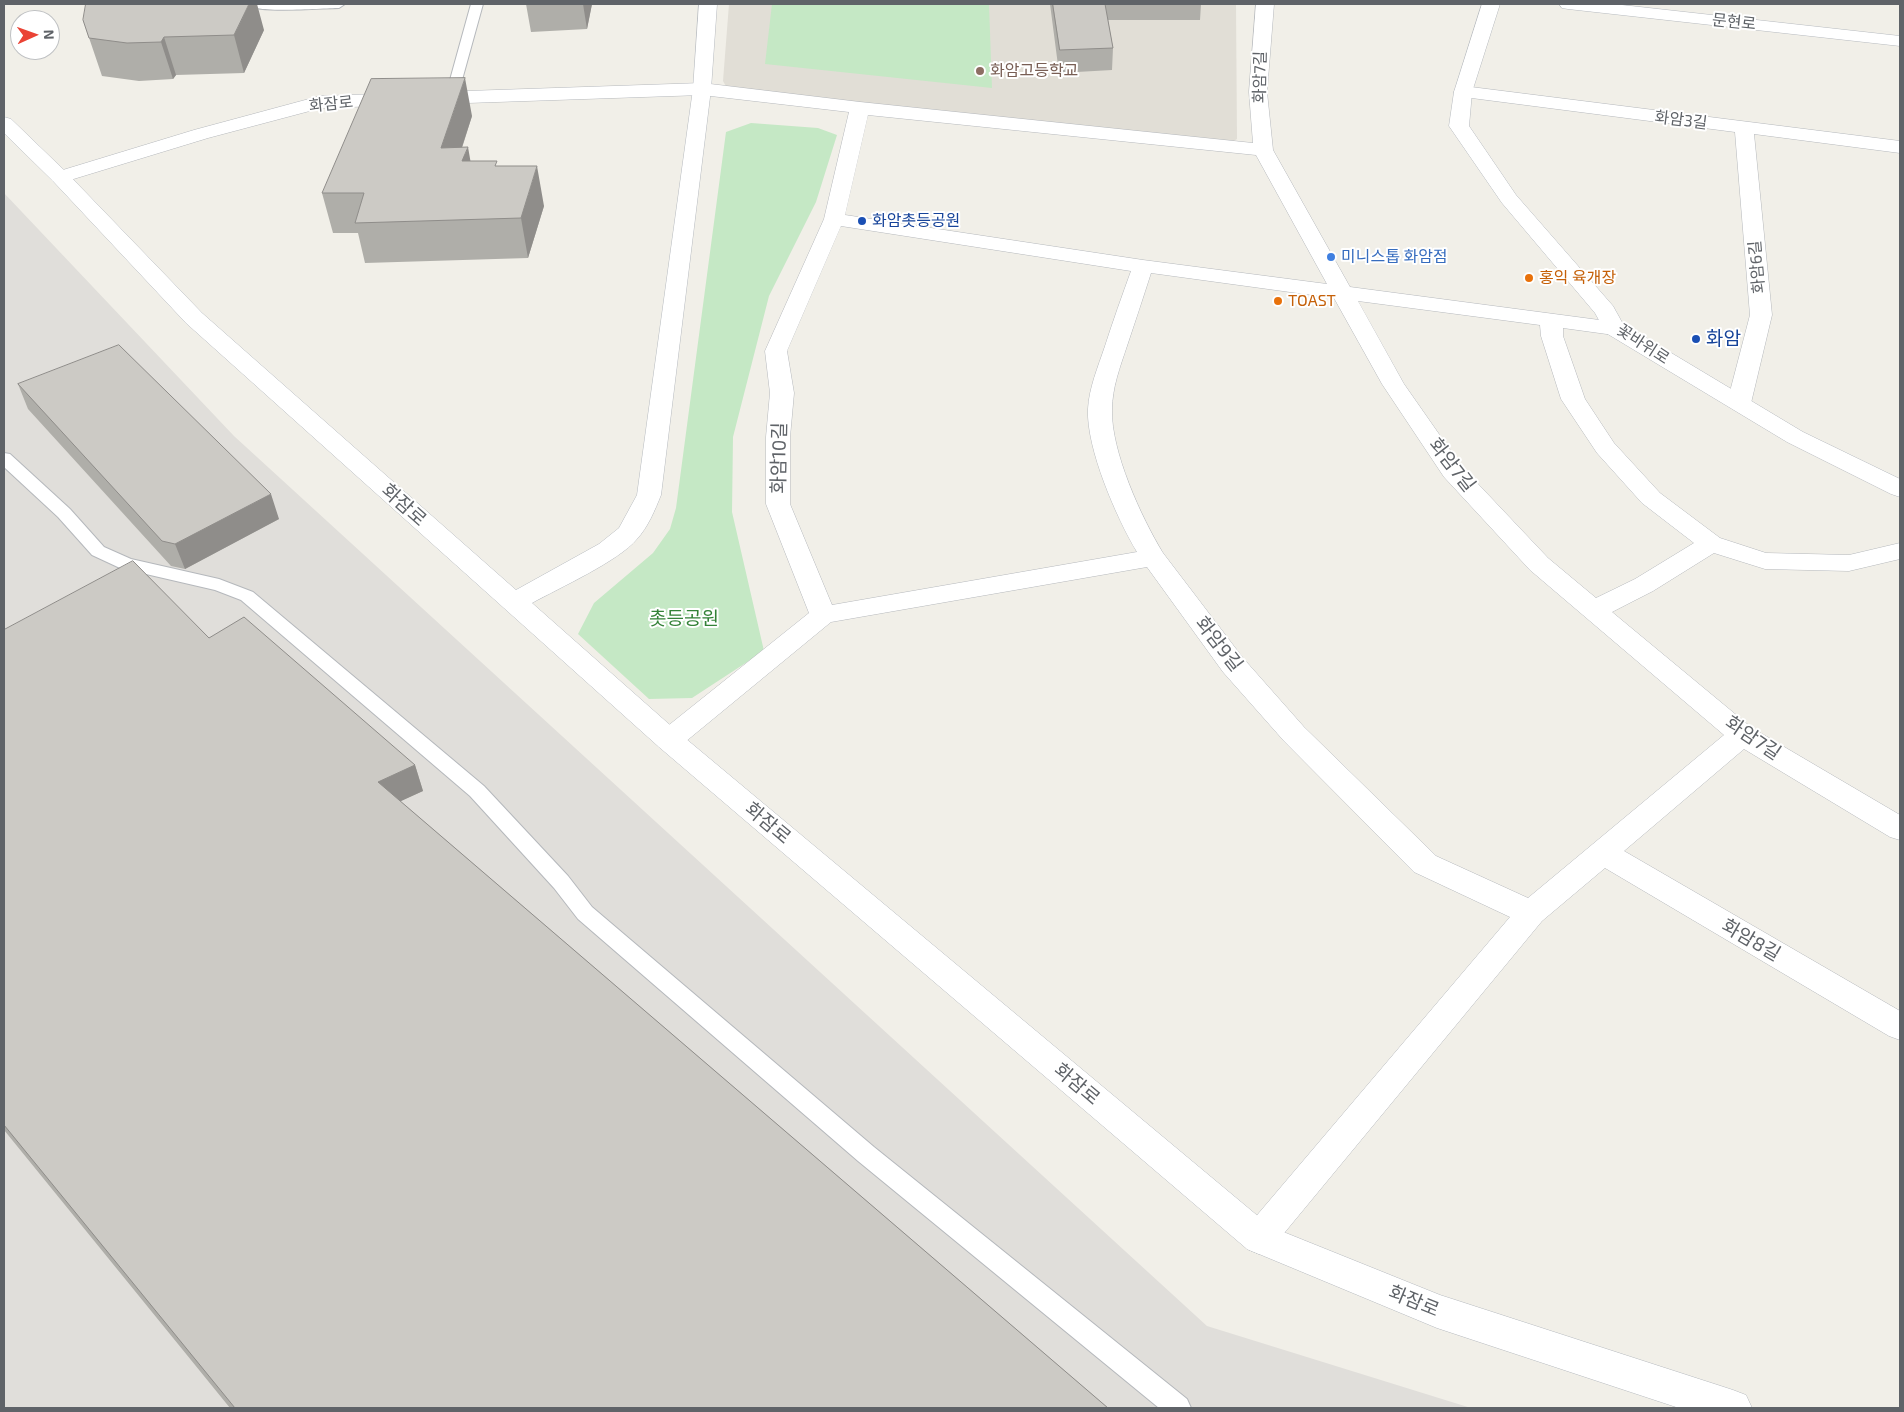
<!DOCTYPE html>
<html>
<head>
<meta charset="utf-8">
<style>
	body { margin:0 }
	#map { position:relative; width:1904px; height:1412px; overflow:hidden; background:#f1efe8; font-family:"Exo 2",sans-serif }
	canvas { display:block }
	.frame { position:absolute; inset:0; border:5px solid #5f6368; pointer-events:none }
	.north { position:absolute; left:10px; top:10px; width:50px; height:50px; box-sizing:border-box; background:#fff; border:1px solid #bfc1c3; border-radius:50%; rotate:88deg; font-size:14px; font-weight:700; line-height:20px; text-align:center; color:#5f6368 }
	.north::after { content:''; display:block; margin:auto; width:18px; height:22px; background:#ea4335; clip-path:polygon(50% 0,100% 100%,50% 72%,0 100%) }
</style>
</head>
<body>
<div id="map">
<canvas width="1904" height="1412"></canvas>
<div class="frame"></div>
<div class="north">N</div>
</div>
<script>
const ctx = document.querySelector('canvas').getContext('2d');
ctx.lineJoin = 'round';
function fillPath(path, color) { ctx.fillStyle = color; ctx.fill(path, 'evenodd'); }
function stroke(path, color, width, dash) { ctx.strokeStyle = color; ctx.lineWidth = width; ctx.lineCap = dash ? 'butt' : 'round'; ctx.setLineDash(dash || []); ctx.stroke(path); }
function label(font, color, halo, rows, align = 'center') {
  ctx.font = font + ' "Exo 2","Noto Sans KR",sans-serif'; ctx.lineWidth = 4; ctx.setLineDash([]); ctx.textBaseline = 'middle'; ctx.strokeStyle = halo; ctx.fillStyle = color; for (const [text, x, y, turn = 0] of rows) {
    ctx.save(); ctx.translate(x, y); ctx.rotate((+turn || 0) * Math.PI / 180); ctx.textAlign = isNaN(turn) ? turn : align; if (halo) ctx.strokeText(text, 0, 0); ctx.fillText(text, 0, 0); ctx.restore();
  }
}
fillPath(new Path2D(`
	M4 193 234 436 1207 1326 1471 1408H4Z`), '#e0deda');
fillPath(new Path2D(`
	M729 4H1236L1237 139 1227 145 728 90 723 81Z`), '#e1ded6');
fillPath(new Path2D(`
	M772 4H989L992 88 765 64Z
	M751 123 818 128 837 135 816 202 769 296 733 437 732 512 764 651 692 698 649 699 578 634 594 603 653 553 670 529 676 508 726 132Z`), '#c5e8c5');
const lane = new Path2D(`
	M246 4H345L339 8C323 8 255 14 246 4Z
	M471 4H483L457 98 451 102 445 98Z
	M4 453 10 454 70 509 104 547 131 559 219 579 253 592 484 786 568 876 592 907 874 1147 1187 1399 1191 1408H1159L858 1161 578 919 554 888 470 796 241 600 215 590 120 568 92 555 58 517 4 467Z`);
const street = new Path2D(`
	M1256 4H1274L1267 92 1273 150 1350 287 1622 323 1625 328 1622 333 1614 335 1563 328V336L1585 399 1614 443 1660 493 1720 538 1766 553 1849 555 1900 543V559L1849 571 1765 569 1714 553 1653 591 1612 612 1752 728 1900 815V840L1890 837 1744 749 1624 851 1900 1011V1040L1889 1036 1605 868 1542 921 1271 1249 1259 1254 1247 1249 1241 1238 1247 1227 1510 917 1414 872 1284 741 1223 672 1147 567 831 622 679 747 669 750 659 747 655 740 659 733 809 613 766 504V437L770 393 765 351 824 219 849 112 702 95 321 108 208 138 67 181 60 183 53 181 50 177 53 173 194 130 320 96 702 83 860 102 1253 143 1249 92ZM868 115 1256 155 1327 284 1143 260 845 215ZM841 226 1131 271C1122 296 1113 321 1105 346 1098 367 1089 388 1088 409 1086 448 1117 519 1137 552L832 605 790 504V437L794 393 787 351ZM1151 273 1334 298 1382 384 1444 477 1530 570 1724 735 1528 898 1436 856 1304 727 1243 658 1163 553C1141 517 1111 451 1112 410 1112 388 1120 367 1127 346 1135 322 1143 298 1151 273ZM1358 301 1540 325 1541 336 1561 399 1597 453 1642 503 1694 543 1635 579 1596 598 1548 558 1462 467 1404 384Z
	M1463 86 1900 141V153L1754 134 1772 315 1751 403 1747 408 1739 410 1731 408 1727 403 1750 315 1735 132 1456 96 1454 92 1456 88Z`);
const secondary = new Path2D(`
	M699 4H717L711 89 661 495C655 510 648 527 637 539 619 561 559 588 532 603L679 733 1271 1227 1440 1295 1733 1390 1746 1395 1752 1408H1679L1437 1328 1247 1249 659 747 186 323 53 181 4 133V117L11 119 67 173 202 313 516 590 599 544 619 528 637 495 693 89Z
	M1482 4H1500L1472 92 1469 126 1516 195 1613 306 1623 324 1803 432 1900 479V497L1891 494 1787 442 1606 333 1595 313 1502 203 1449 126 1454 92Z
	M1559 4H1613L1900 36V46L1568 9 1562 8Z`);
stroke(lane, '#b5b8bc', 2);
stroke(street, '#b5b8bc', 1);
stroke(secondary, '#b6babf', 1);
fillPath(lane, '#fff');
fillPath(street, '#fff');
fillPath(secondary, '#fff');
fillPath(new Path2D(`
	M526 4H592L587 29 531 32Z
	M1050 4H1201L1200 20H1108L1113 48 1112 70 1059 73Z
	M83 20 264 30 244 73 176 75 173 79 139 81 102 76Z
	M472 116 462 148 470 161 544 206 528 258 365 263 358 233H333L322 193Z
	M18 384 279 519 185 569 171 566 28 409Z
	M4 630 209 638 415 765 423 791 400 801 1108 1408H230L4 1130Z`), '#afaea9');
fillPath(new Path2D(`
	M249 4H257L264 30 244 73 234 35Z
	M583 4H592L587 29Z
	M164 37 176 75 173 79 161 42Z
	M465 78 472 116 449 187 441 148Z
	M468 147 475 187 462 161Z
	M537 166 544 206 528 258 521 218Z
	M271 494 279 519 185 569 175 544Z
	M415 765 423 791 386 808 378 782Z`), '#8f8d8a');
const building = new Path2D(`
	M86 4H249L234 35 164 37 161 42 127 43 89 38 83 20Z
	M1053 4H1105L1113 48 1060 50Z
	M465 78 441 148 468 147 462 161H497L495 166H537L521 218 355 223 364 193H322L371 79Z
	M119 345 271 494 175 544 162 541 18 384Z
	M133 561 209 638 244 617 415 765 378 782 1108 1408H235L4 1125V630Z`);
fillPath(building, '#cccac5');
stroke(building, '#8f8d8a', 1);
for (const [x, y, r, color] of [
	[980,71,5,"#8d6e63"],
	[862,221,5,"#1a4fb4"],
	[1331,257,5,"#3f7fe0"],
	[1529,278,5,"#e8710a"],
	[1278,301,5,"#e8710a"],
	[1696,339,5,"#1a4fb4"]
]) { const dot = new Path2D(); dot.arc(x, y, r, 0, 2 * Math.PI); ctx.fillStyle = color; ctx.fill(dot); stroke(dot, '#fff', 2); }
label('16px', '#5f6368', '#fff', [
	["문현로",1734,22,6],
	["화암7길",1260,77,-89],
	["화잠로",331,104,-6],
	["화암3길",1681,120,7],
	["화암6길",1757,267,-95],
	["꽃바위로",1643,344,33]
]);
label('16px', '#785e54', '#fff', [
	["화암고등학교",990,71]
], 'left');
label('16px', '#164399', '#fff', [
	["화암촛등공원",872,221]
], 'left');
label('16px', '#366cbe', '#fff', [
	["미니스톱 화암점",1341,257]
], 'left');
label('16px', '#c56008', '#fff', [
	["홍익 육개장",1539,278],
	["TOAST",1288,301]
], 'left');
label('19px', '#164399', '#fff', [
	["화암",1706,339]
], 'left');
label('19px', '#5f6368', '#fff', [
	["화암10길",779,458,-89],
	["화암7길",1452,465,52],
	["화잠로",404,505,42],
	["화암9길",1219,644,52],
	["화암7길",1753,738,34],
	["화잠로",768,823,40],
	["화암8길",1751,940,30],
	["화잠로",1077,1084,40],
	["화잠로",1414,1301,22]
]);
label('19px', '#348238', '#fff', [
	["촛등공원",684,619]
]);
</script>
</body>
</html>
